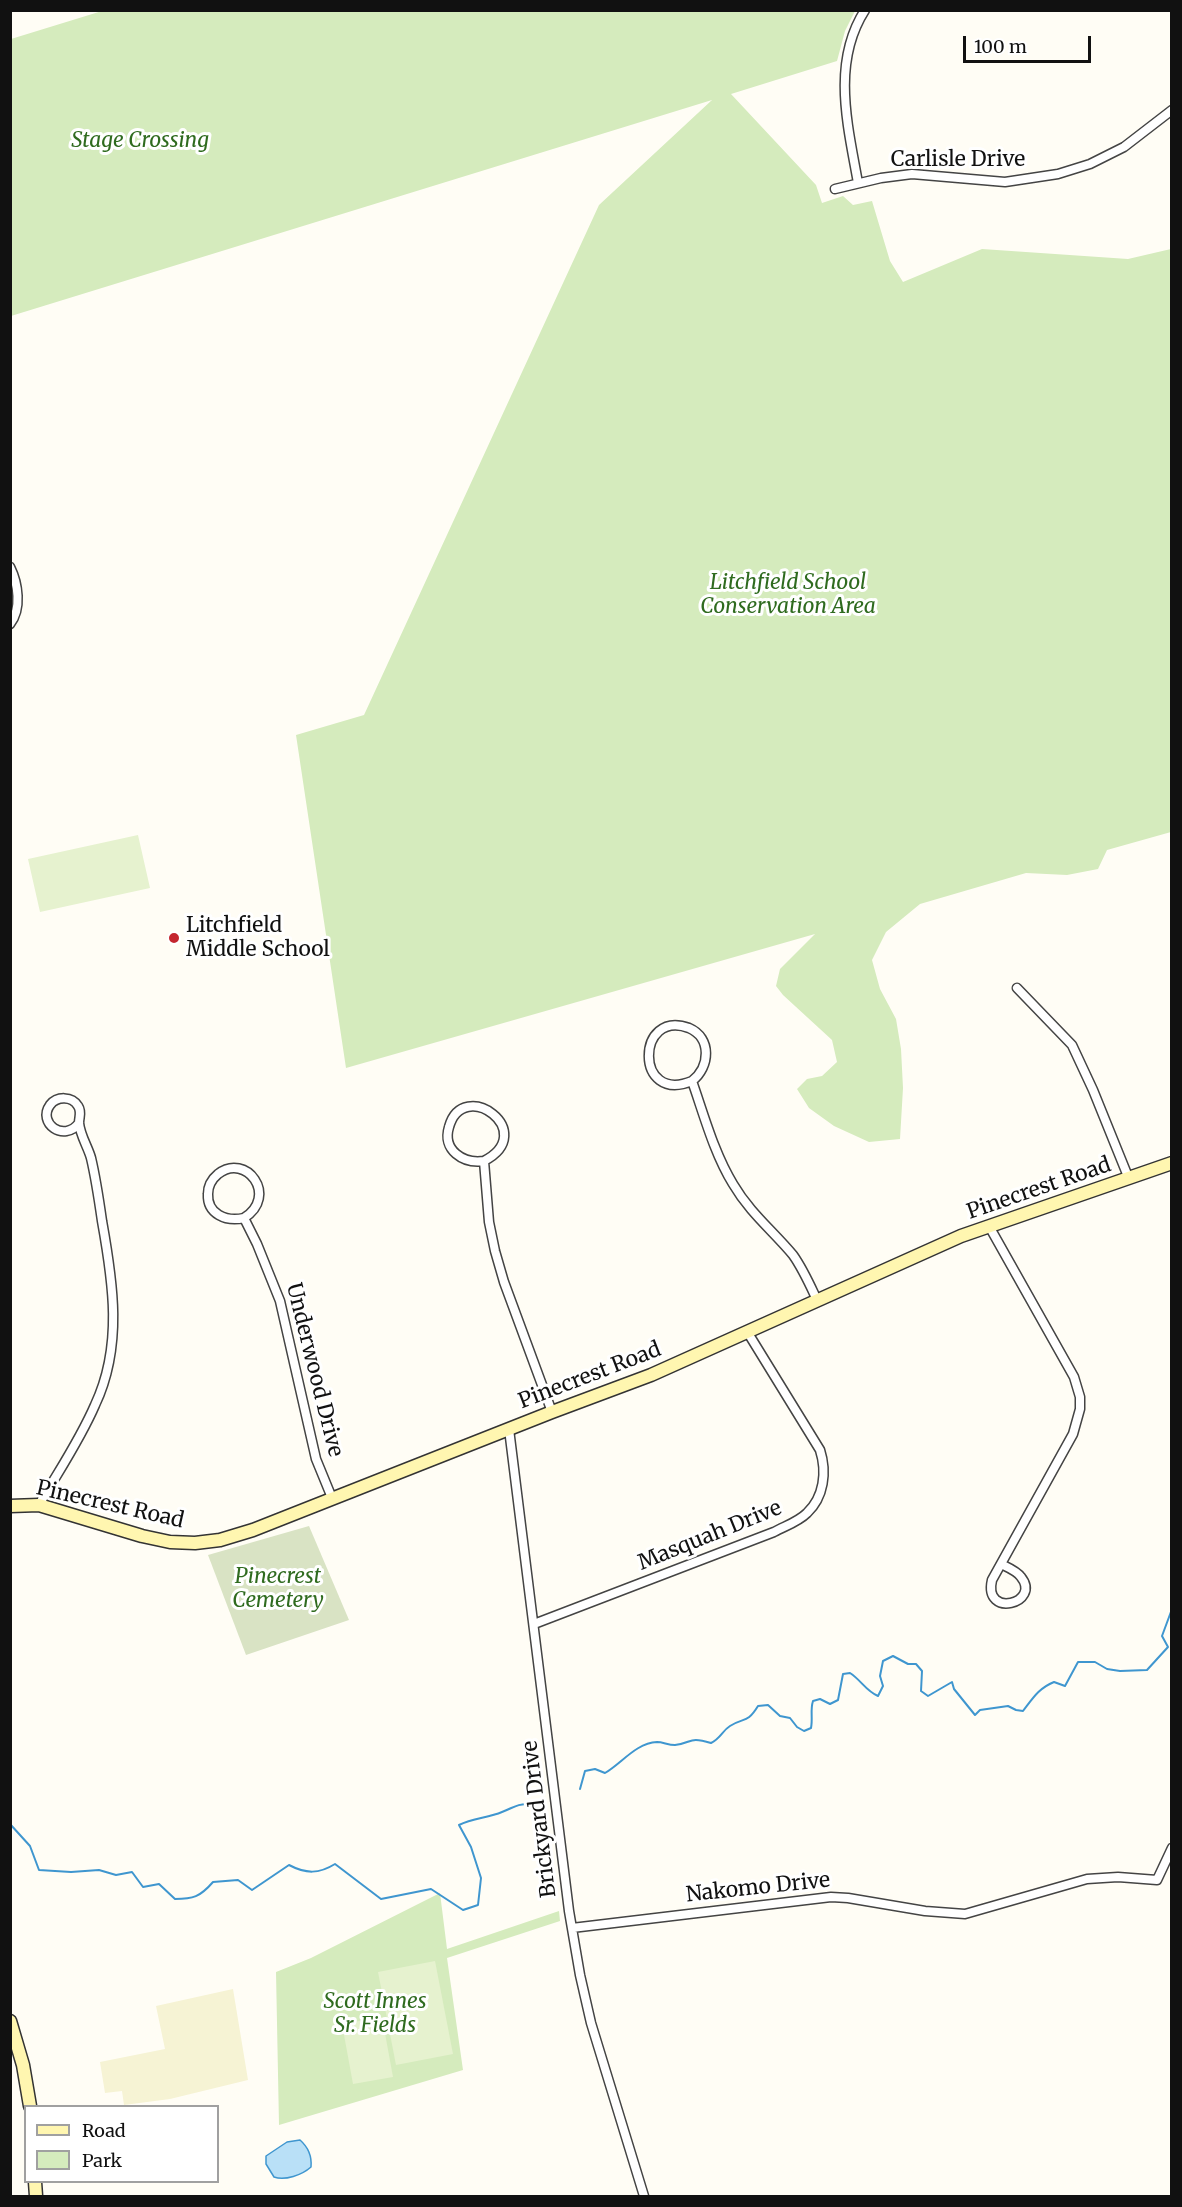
<!DOCTYPE html>
<html>
<head>
<meta charset="utf-8">
<style>
	body { margin:0 }
	#map { position:relative; width:1182px; height:2207px; overflow:hidden; background:#fffdf5; font-family:Merriweather,serif }
	canvas { display:block }
	.frame { position:absolute; inset:0; border:12px solid #111; pointer-events:none }
	.legend { position:absolute; left:24px; top:2105px; width:195px; height:78px; box-sizing:border-box; background:#fff; border:2px solid #a0a0a0; margin:0; padding:8px 10px; list-style:none; font-size:18px; color:#111 }
	.legend li { display:flex; align-items:center; gap:12px; height:30px }
	.legend b { width:30px; border:2px solid #a0a0a0 }
	.scale { position:absolute; left:963px; top:36px; width:128px; height:27px; box-sizing:border-box; border:3px solid #111; border-top:0; padding-left:8px; font-size:18px; line-height:21px; white-space:nowrap; color:#111; -webkit-text-stroke:4px #fff; paint-order:stroke }
</style>
</head>
<body>
<div id="map">
<canvas width="1182" height="2207"></canvas>
<div class="frame"></div>
<ul class="legend">
<li><b style="height:8px;background:#fff6b0"></b>Road</li>
<li><b style="height:16px;background:#d5ebbd"></b>Park</li>
</ul>
<div class="scale">100 m</div>
</div>
<script>
const ctx = document.querySelector('canvas').getContext('2d');
ctx.lineJoin = 'round';
function fillPath(path, color) { ctx.fillStyle = color; ctx.fill(path, 'evenodd'); }
function stroke(path, color, width, dash) { ctx.strokeStyle = color; ctx.lineWidth = width; ctx.lineCap = dash ? 'butt' : 'round'; ctx.setLineDash(dash || []); ctx.stroke(path); }
function label(font, color, halo, rows, align = 'center') {
  ctx.font = font + ' Merriweather,serif'; ctx.lineWidth = 6; ctx.setLineDash([]); ctx.textBaseline = 'middle'; ctx.strokeStyle = halo; ctx.fillStyle = color; for (const [text, x, y, turn = 0] of rows) {
    ctx.save(); ctx.translate(x, y); ctx.rotate((+turn || 0) * Math.PI / 180); ctx.textAlign = isNaN(turn) ? turn : align; if (halo) ctx.strokeText(text, 0, 0); ctx.fillText(text, 0, 0); ctx.restore();
  }
}
fillPath(new Path2D(`
	M233 1989 248 2080 170 2099 124 2105 122 2091 105 2093 100 2062 165 2049 156 2006Z`), '#f6f3d4');
fillPath(new Path2D(`
	M102 11H855L845 31 837 61 731 94 816 185 822 203 843 196 853 205 872 201 890 261 903 282 982 249 1128 259 1171 249V832L1107 850 1098 869 1067 875 1026 873 920 904 886 932 872 960 880 989 896 1019 901 1049 903 1088 900 1139 869 1142 834 1126 809 1108 797 1089 807 1079 822 1076 837 1062 832 1040 783 995 776 986 780 969 815 934 346 1068 296 735 364 715 599 205 712 100 11 316V39Z
	M440 1893 447 1949 559 1911 560 1921 447 1958 463 2070 279 2125 276 1972 311 1958Z`), '#d5ebbd');
fillPath(new Path2D(`
	M309 1526 349 1620 246 1655 208 1555Z`), '#d9e3c4');
fillPath(new Path2D(`
	M138 835 150 888 40 912 28 859Z
	M435 1961 453 2054 396 2065 378 1972Z
	M382 2017 393 2077 353 2084 342 2024Z`), '#e6f2cf');
const water = new Path2D(`
	M300 2140C308 2147 312 2156 311 2167 302 2175 285 2181 274 2177L266 2164V2156L287 2142Z`);
fillPath(water, '#b9e0f7');
stroke(water, '#3f96cf', 1.5);
stroke(new Path2D(`
	M580 1789 585 1771 595 1769 605 1773C622 1763 636 1743 657 1742 663 1742 668 1745 675 1745 693 1743 688 1736 711 1743 721 1738 722 1731 730 1726 744 1717 747 1724 758 1706L768 1705 780 1716 790 1718 797 1727 804 1731 811 1728C813 1718 810 1710 813 1701L820 1699 830 1704 838 1700 843 1674 850 1673C861 1680 866 1691 878 1696L883 1686 880 1676 883 1661 893 1656 908 1664H916L922 1671 921 1691 928 1696 952 1682 954 1689 975 1715 980 1710 1008 1706 1016 1710 1023 1711C1033 1698 1039 1688 1054 1682L1065 1686 1078 1662H1095L1107 1669 1120 1671 1147 1670 1168 1647 1162 1636 1172 1609
	M10 1824 30 1846 39 1870 71 1872 99 1870 116 1875 132 1872 143 1887 159 1884 175 1899C193 1899 200 1897 213 1882L238 1880 252 1890 289 1865C306 1874 319 1874 335 1864L381 1899 431 1889 463 1910 478 1905 481 1878 471 1847 459 1825C473 1818 488 1818 502 1812 515 1807 516 1804 530 1804`), '#3f96cf', 2);
const street = new Path2D(`
	M858 183C848 126 831 63 865 10
	M835 189 881 178 912 174 1005 182 1058 174 1090 164 1124 147 1172 110
	M10 567C18 583 22 609 10 624
	M1017 988 1072 1045 1093 1090 1129 1179
	M692 1081C634 1105 636 1008 689 1028 712 1038 710 1067 692 1081 704 1115 714 1153 733 1184 750 1213 773 1231 793 1255 803 1269 810 1285 817 1300
	M484 1161C463 1164 442 1150 449 1127 463 1076 540 1132 484 1161L489 1222 495 1251 504 1282 552 1412
	M244 1218C226 1222 207 1214 208 1194 208 1186 212 1179 218 1174 246 1152 279 1196 244 1218L257 1244 280 1301 316 1459 332 1498
	M989 1226 1074 1377 1080 1397V1409L1073 1434 992 1580C983 1619 1042 1603 1021 1577 1017 1571 1007 1567 1001 1564
	M509 1429 569 1911 580 1975 591 2023 644 2196
	M39 1505C58 1472 80 1440 95 1405 123 1346 113 1282 102 1221 99 1200 96 1179 91 1158 88 1147 80 1135 79 1123 79 1117 82 1112 78 1106 72 1096 57 1096 50 1105 37 1123 64 1143 79 1123
	M534 1624 774 1532C785 1526 798 1522 807 1513 824 1497 827 1472 820 1450L748 1333
	M572 1928 831 1897 848 1898 925 1911 965 1914 1087 1879 1118 1877 1157 1880 1172 1848`);
const secondary = new Path2D(`
	M10 1506 39 1505 142 1536 170 1542 195 1543 220 1540 253 1530 552 1412 651 1375 961 1236 1172 1163
	M10 2021 23 2065 30 2106
	M35 2182 36 2196`);
stroke(street, '#444', 11);
stroke(secondary, '#333', 15);
stroke(street, '#fff', 8);
stroke(secondary, '#fff6b0', 12);
for (const [x, y, r, color] of [
	[174,938,6,"#c4262e"]
]) { const dot = new Path2D(); dot.arc(x, y, r, 0, 2 * Math.PI); ctx.fillStyle = color; ctx.fill(dot); stroke(dot, '#fff', 2); }
label('italic 21px', '#2f6b1f', '#fff', [
	["Stage Crossing",140,141],
	["Litchfield School",788,583],
	["Conservation Area",788,607],
	["Pinecrest",278,1577],
	["Cemetery",278,1601],
	["Scott Innes",375,2002],
	["Sr. Fields",375,2026]
]);
label('21px', '#111', '#fff', [
	["Carlisle Drive",958,160],
	["Pinecrest Road",1039,1189,-19],
	["Underwood Drive",314,1370,76],
	["Pinecrest Road",590,1376,-21],
	["Pinecrest Road",110,1505,13],
	["Masquah Drive",710,1536,-22],
	["Brickyard Drive",540,1819,-97],
	["Nakomo Drive",758,1888,-6]
]);
label('21px', '#111', '#fff', [
	["Litchfield",186,926],
	["Middle School",186,950]
], 'left');
</script>
</body>
</html>
